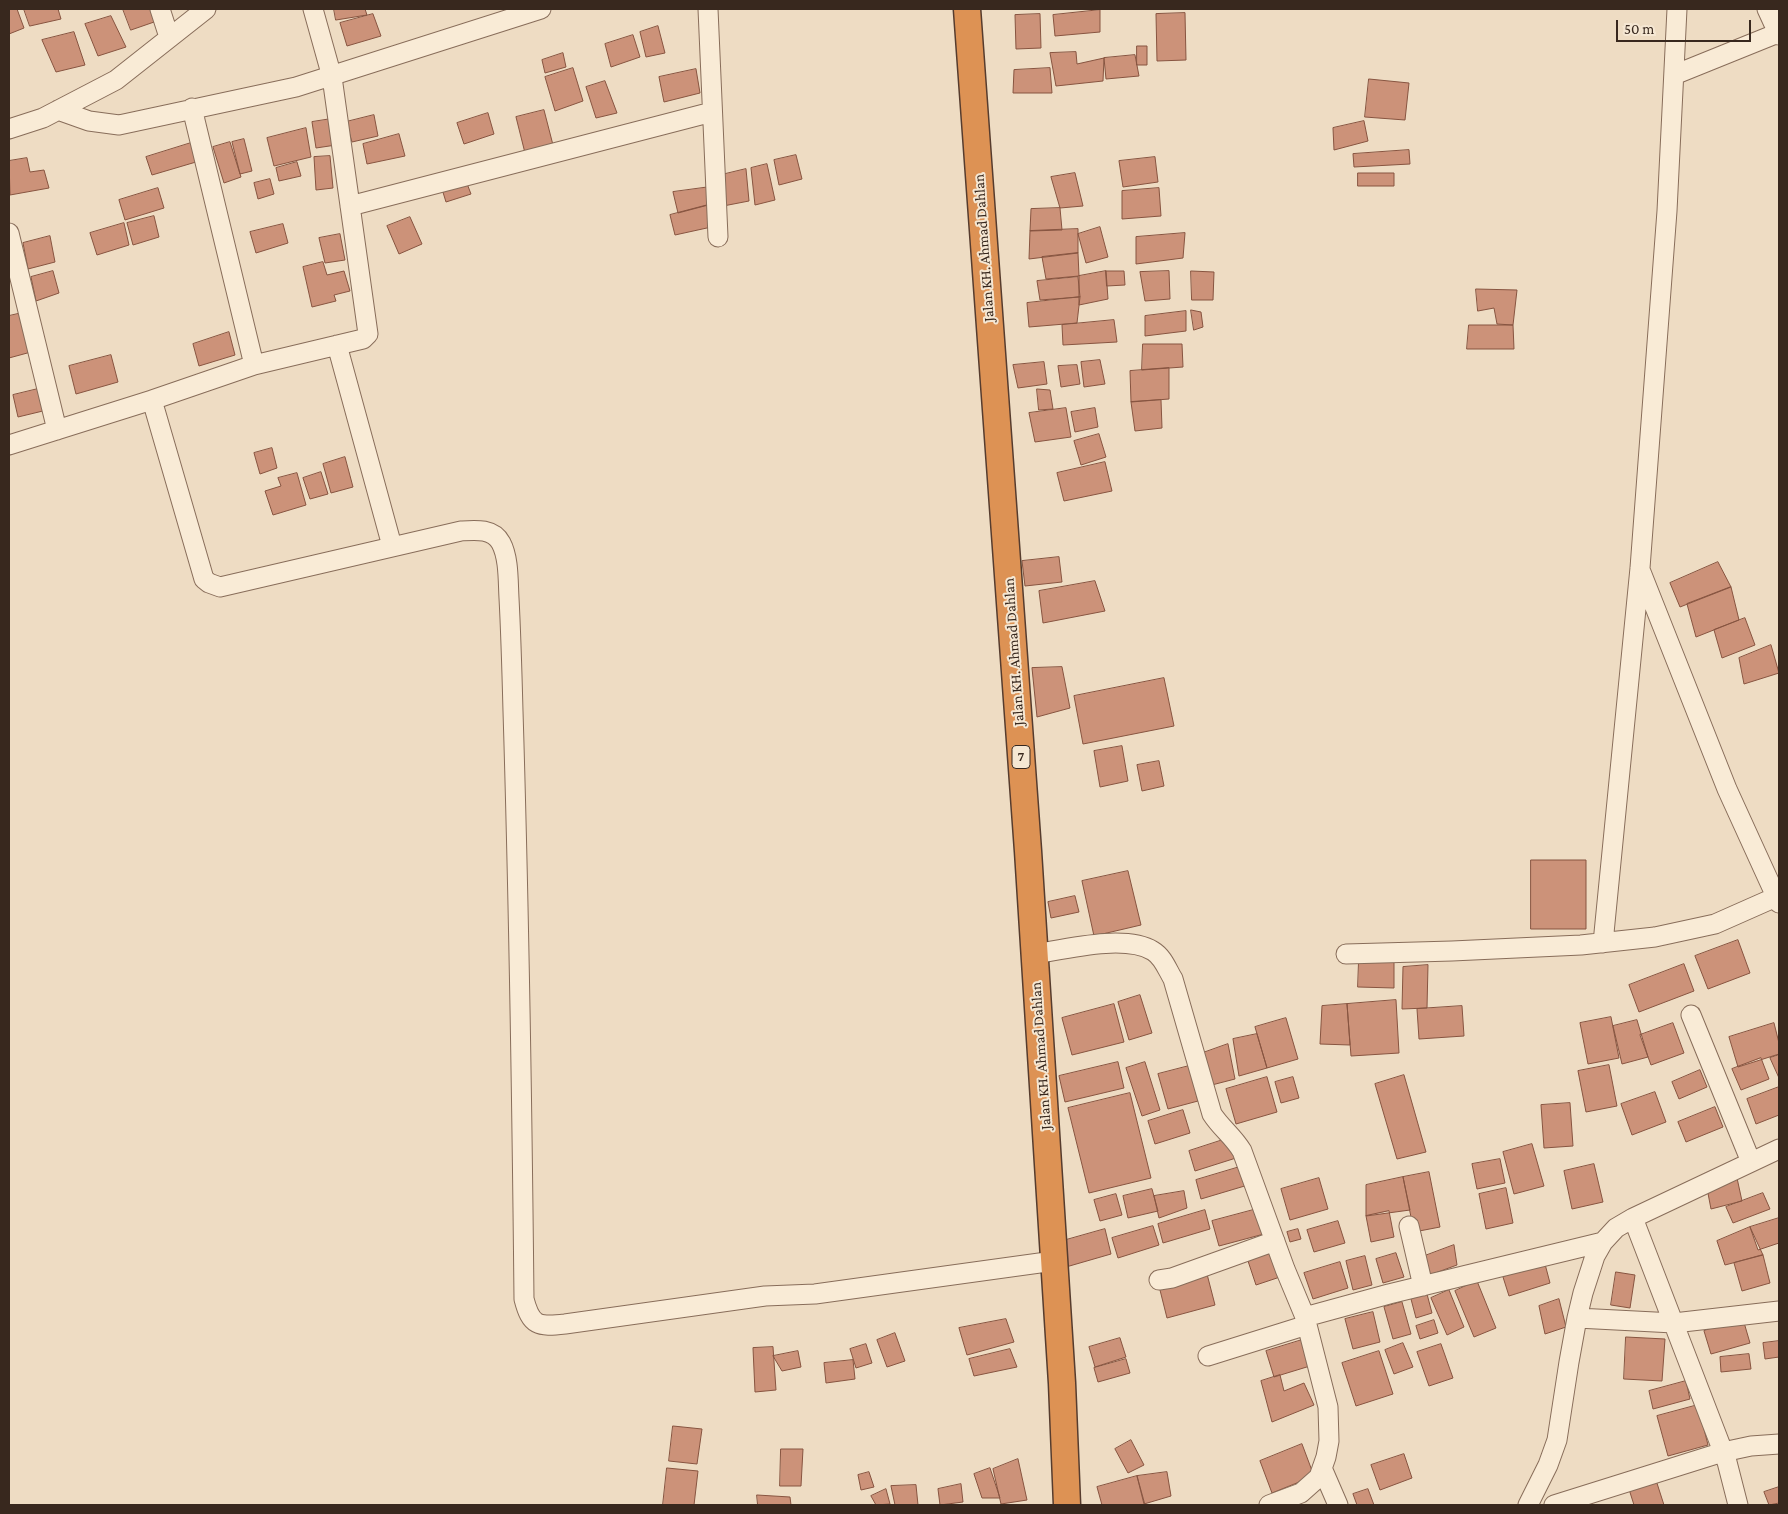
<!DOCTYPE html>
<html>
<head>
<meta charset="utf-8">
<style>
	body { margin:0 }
	#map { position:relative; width:1788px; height:1514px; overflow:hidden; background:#eedcc3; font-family:"Crimson Pro",serif }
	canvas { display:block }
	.frame { position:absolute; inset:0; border:10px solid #38281e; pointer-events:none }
	.scale { position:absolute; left:1616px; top:20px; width:135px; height:22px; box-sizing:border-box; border:2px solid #38281e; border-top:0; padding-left:6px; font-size:15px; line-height:18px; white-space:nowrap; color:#38281e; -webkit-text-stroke:4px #f5e7d3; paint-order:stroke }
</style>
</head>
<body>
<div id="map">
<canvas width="1788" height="1514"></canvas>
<div class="frame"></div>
<div class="scale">50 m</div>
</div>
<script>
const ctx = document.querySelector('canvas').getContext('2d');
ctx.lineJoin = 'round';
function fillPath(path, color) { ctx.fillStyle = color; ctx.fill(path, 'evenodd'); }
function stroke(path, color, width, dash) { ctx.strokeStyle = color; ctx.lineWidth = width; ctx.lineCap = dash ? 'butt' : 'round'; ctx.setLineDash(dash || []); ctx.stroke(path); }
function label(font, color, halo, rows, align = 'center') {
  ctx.font = font + ' "Crimson Pro",serif'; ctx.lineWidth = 4; ctx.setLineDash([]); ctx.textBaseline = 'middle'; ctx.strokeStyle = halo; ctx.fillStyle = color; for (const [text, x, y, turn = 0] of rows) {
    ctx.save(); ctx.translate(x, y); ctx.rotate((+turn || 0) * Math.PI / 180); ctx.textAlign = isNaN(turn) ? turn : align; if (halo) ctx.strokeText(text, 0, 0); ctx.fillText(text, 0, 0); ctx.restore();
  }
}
const building = new Path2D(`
	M13 9H17L24 28 9 34V10Z
	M24 9H58L61 19 30 26Z
	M123 9H152L157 21 131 30Z
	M334 9H365L367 15 336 20Z
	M1100 10V32L1055 36 1053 15Z
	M1185 13 1186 60 1157 61 1156 14Z
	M373 14 381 36 347 46 340 23Z
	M1040 14 1041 48 1016 49 1015 15Z
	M111 16 126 47 98 56 85 24Z
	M658 26 665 53 646 57 640 32Z
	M74 32 85 65 56 72 42 40Z
	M633 35 640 57 611 67 605 44Z
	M1137 46H1147V65H1137Z
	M1076 52 1077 64 1104 58 1103 81 1056 86 1050 53Z
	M563 53 566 67 545 73 542 60Z
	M1135 55 1139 76 1106 79 1104 58Z
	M573 68 583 101 555 111 545 77Z
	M1050 68 1052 93H1013L1014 70Z
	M696 69 700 93 664 102 659 77Z
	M1369 79 1409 83 1405 120 1365 117Z
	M605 81 617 113 596 118 586 87Z
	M544 110 553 145 525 153 516 117Z
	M488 113 494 134 464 144 457 123Z
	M374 115 378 136 352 142 346 122Z
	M331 119 336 145 316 148 312 122Z
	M1364 121 1368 141 1334 150 1333 128Z
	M306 128 311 157 274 166 267 138Z
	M399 134 405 156 367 164 363 144Z
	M244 139 252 171 240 174 232 142Z
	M230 142 241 177 224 183 213 147Z
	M191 143 196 162 152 175 146 157Z
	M1409 150 1410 164 1354 167 1353 154Z
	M796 155 802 179 779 185 774 160Z
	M330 156 333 188 316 190 314 157Z
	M1155 157 1158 182 1123 187 1119 161Z
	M27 158 30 172 44 170 49 188 10 195 9 161Z
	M297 162 301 176 279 181 276 168Z
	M767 164 775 200 755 205 751 168Z
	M746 169 749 201 718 207 717 176Z
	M1075 173 1083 206 1060 208 1051 177Z
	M1358 173H1394V186H1358Z
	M270 179 274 194 258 199 254 183Z
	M466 181 471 194 446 202 442 189Z
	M710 187 712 204 678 213 673 192Z
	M158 188 164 208 125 220 119 200Z
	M1159 188 1161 216 1122 219V191Z
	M712 204 716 226 675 235 670 215Z
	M1060 208 1062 230 1030 231 1031 209Z
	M154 216 159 237 133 245 127 223Z
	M410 217 422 244 399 254 387 226Z
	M124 223 129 245 97 255 90 233Z
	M283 224 288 243 256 253 250 232Z
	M1100 227 1108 257 1086 263 1078 234Z
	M1078 229V253L1029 259 1030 231Z
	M1185 233 1183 258 1136 264V237Z
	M340 234 345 260 325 263 319 238Z
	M50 236 55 262 28 269 23 243Z
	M1078 253 1079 276 1046 279 1042 257Z
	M323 262 327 275 344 271 350 291 334 295 336 301 312 307 303 267Z
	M53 271 59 293 36 301 31 277Z
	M1106 271H1124L1125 285 1107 286Z
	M1106 271 1108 299 1079 305V276Z
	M1169 271 1170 299 1145 301 1140 272Z
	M1191 271 1214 272 1213 300H1192Z
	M1078 277 1080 297 1040 300 1037 281Z
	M1476 289 1517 290 1513 325 1497 324 1494 308 1478 311Z
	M1080 297 1077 323 1029 327 1027 303Z
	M1191 310 1201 312 1203 327 1194 330Z
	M1186 311V331L1145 336V316Z
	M22 313 31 352 9 358V316Z
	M1114 320 1117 342 1063 345 1062 325Z
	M1469 325H1513L1514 349H1467Z
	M229 332 235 355 199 366 193 344Z
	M1143 344H1182L1183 367 1142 370Z
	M111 355 118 382 76 394 69 366Z
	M1100 360 1105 384 1084 387 1081 362Z
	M1044 362 1047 384 1018 388 1013 365Z
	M1077 365 1080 384 1061 387 1058 366Z
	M1169 368V399L1131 402 1130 371Z
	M42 388 47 410 18 417 13 395Z
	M1037 389 1050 390 1053 409 1039 410Z
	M1161 400 1162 428 1135 431 1131 402Z
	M1066 408 1071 437 1035 442 1029 413Z
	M1095 408 1098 427 1075 432 1071 412Z
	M1099 434 1106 457 1081 465 1074 441Z
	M272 448 277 468 260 474 254 453Z
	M345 457 353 487 331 493 323 464Z
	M1105 462 1112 491 1064 501 1057 473Z
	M321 472 328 494 310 499 303 478Z
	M297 473 306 505 273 515 265 491 281 486 278 478Z
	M1059 557 1062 582 1025 586 1022 561Z
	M1718 562 1731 587 1680 607 1670 583Z
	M1095 581 1105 611 1043 623 1039 591Z
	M1731 587 1739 620 1696 637 1687 604Z
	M1745 618 1755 645 1722 658 1714 630Z
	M1771 645 1779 673 1744 684 1739 658Z
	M1062 667 1070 708 1037 717 1032 668Z
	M1164 678 1174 726 1083 744 1074 696Z
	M1122 746 1128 781 1100 787 1094 751Z
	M1159 761 1164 786 1142 791 1137 765Z
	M1531 860H1586V929H1531Z
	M1128 871 1141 925 1094 936 1082 881Z
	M1075 896 1079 912 1051 918 1048 902Z
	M1738 940 1750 973 1708 989 1695 956Z
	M1359 960H1394V988L1358 987Z
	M1684 964 1694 991 1639 1012 1629 985Z
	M1428 965 1427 1008 1402 1009 1403 967Z
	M1140 995 1152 1033 1129 1040 1118 1002Z
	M1396 1000 1399 1053 1351 1056 1347 1004Z
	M1114 1004 1124 1042 1072 1055 1062 1018Z
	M1347 1004 1350 1045 1320 1044 1322 1006Z
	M1462 1006 1464 1036 1419 1039 1417 1009Z
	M1611 1017 1619 1058 1588 1064 1580 1023Z
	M1286 1018 1298 1059 1267 1068 1255 1027Z
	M1637 1020 1648 1057 1622 1064 1613 1026Z
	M1673 1023 1684 1053 1651 1065 1640 1035Z
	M1774 1023 1779 1043V1054L1738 1067 1729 1037Z
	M1257 1034 1267 1068 1239 1076 1233 1039Z
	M1228 1044 1235 1079 1204 1087 1200 1054Z
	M1779 1055V1078L1770 1058Z
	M1761 1058 1769 1079 1741 1090 1732 1069Z
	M1118 1062 1124 1088 1065 1102 1059 1076Z
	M1145 1062 1160 1110 1142 1116 1126 1068Z
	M1609 1065 1617 1106 1586 1112 1578 1071Z
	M1189 1066 1198 1101 1168 1109 1158 1074Z
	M1700 1070 1707 1087 1679 1099 1672 1082Z
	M1404 1075 1426 1152 1397 1159 1375 1084Z
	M1267 1077 1277 1112 1236 1124 1226 1089Z
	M1293 1077 1299 1098 1281 1103 1275 1082Z
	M1779 1087V1115L1756 1124 1747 1099Z
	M1655 1092 1666 1122 1632 1135 1621 1104Z
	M1130 1093 1151 1178 1089 1193 1068 1108Z
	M1570 1103 1573 1146 1544 1148 1541 1105Z
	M1715 1107 1723 1127 1686 1142 1678 1122Z
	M1183 1110 1190 1133 1155 1144 1148 1121Z
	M1229 1138 1236 1158 1195 1171 1189 1151Z
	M1532 1144 1544 1186 1514 1194 1503 1152Z
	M1500 1159 1505 1183 1477 1189 1472 1164Z
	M1594 1164 1603 1202 1572 1209 1564 1171Z
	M1243 1166 1248 1185 1201 1199 1196 1180Z
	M1429 1172 1440 1227 1414 1232 1403 1177Z
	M1403 1177 1410 1210 1366 1216V1185Z
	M1319 1178 1328 1209 1290 1220 1281 1189Z
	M1737 1178 1742 1201 1711 1209 1706 1183Z
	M1506 1188 1513 1223 1486 1229 1479 1194Z
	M1152 1189 1158 1211 1128 1218 1123 1196Z
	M1184 1191 1187 1208 1159 1218 1154 1196Z
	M1763 1193 1770 1209 1733 1223 1726 1207Z
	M1116 1194 1122 1215 1100 1221 1094 1200Z
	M1257 1209 1264 1234 1219 1246 1212 1221Z
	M1205 1210 1210 1229 1163 1243 1158 1224Z
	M1389 1211 1394 1237 1371 1242 1366 1216Z
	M1779 1218V1243L1758 1250 1750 1227Z
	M1338 1221 1345 1243 1314 1252 1307 1230Z
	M1153 1226 1159 1245 1118 1258 1112 1238Z
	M1750 1227 1763 1255 1725 1265 1717 1241Z
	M1105 1229 1111 1254 1066 1267 1059 1242Z
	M1298 1229 1301 1239 1290 1242 1287 1232Z
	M1454 1245 1457 1265 1427 1276 1422 1257Z
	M1273 1246 1283 1276 1256 1285 1246 1255Z
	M1396 1253 1404 1277 1383 1283 1376 1259Z
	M1763 1255 1770 1283 1742 1291 1734 1263Z
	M1365 1256 1372 1285 1353 1290 1346 1261Z
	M1340 1262 1348 1288 1313 1299 1304 1273Z
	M1545 1264 1550 1283 1509 1296 1503 1277Z
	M1616 1272 1635 1275 1630 1308 1611 1305Z
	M1207 1274 1215 1305 1167 1318 1159 1286Z
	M1477 1281 1496 1328 1474 1337 1455 1291Z
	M1449 1290 1464 1327 1447 1335 1431 1298Z
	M1427 1294 1432 1313 1416 1318 1411 1299Z
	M1559 1299 1566 1327 1545 1334 1539 1306Z
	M1402 1302 1411 1334 1393 1339 1384 1307Z
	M1373 1312 1380 1342 1353 1349 1345 1319Z
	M1006 1319 1014 1342 967 1355 959 1328Z
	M1743 1319 1750 1343 1711 1354 1704 1331Z
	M1434 1320 1438 1333 1420 1339 1416 1326Z
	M895 1333 905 1361 887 1367 877 1340Z
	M1626 1337 1665 1339 1662 1381 1624 1379Z
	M1120 1338 1126 1357 1095 1367 1089 1347Z
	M1302 1340 1310 1366 1274 1377 1266 1351Z
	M1779 1341V1357L1765 1359 1763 1343Z
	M1403 1343 1413 1367 1394 1374 1385 1350Z
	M866 1344 872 1363 856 1368 850 1349Z
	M1441 1344 1453 1378 1429 1386 1417 1352Z
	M773 1347 776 1390 755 1392 753 1348Z
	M1010 1349 1017 1367 974 1376 969 1359Z
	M798 1351 801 1367 782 1371 773 1356Z
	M1379 1351 1393 1394 1356 1406 1342 1363Z
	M1749 1354 1751 1369 1721 1372 1720 1357Z
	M1126 1359 1130 1373 1098 1382 1094 1368Z
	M853 1360 855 1379 826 1383 824 1363Z
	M1280 1375 1284 1391 1304 1383 1314 1405 1272 1422 1261 1381Z
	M1686 1381 1690 1399 1653 1409 1649 1391Z
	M1698 1405 1708 1445 1668 1456 1657 1416Z
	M673 1426 702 1429 697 1464 669 1461Z
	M1131 1440 1144 1465 1128 1473 1115 1449Z
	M1302 1444 1314 1476 1272 1493 1260 1461Z
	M781 1449H803L801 1486H780Z
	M1404 1454 1412 1478 1380 1490 1371 1465Z
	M1018 1459 1027 1500 1001 1504 993 1469Z
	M667 1468 698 1471 694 1505H663Z
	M990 1468 1000 1498H982L974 1474Z
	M869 1472 874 1487 861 1490 858 1475Z
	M1167 1472 1171 1496 1144 1504 1137 1476Z
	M1137 1476 1145 1505H1102L1097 1487Z
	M1655 1477 1664 1505H1634L1628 1486Z
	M961 1484 963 1502 940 1505 938 1489Z
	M916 1485 918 1505H895L891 1486Z
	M1779 1487V1503L1769 1505 1764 1492Z
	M886 1489 890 1504 876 1505 871 1496Z
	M1368 1489 1374 1505H1357L1353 1494Z
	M757 1495 790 1497 791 1505H758Z`);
fillPath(building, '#cc9279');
stroke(building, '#875440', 1);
const minor = new Path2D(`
	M160 9 169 37
	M708 9 718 237
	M1767 9 1779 35
	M1674 75 1778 33
	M192 108 254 365
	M58 110 89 121 119 125 296 87 541 9
	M9 129 43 118 116 80 206 9
	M350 206 712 112
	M9 233 57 430
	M337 345 392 546
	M152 400 254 365 363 339 368 334 332 77 313 9
	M9 445 152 400 204 579 209 583 220 587 461 531C475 530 493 528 501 543 509 558 508 581 509 598 511 636 512 673 513 711 519 907 522 1103 524 1299 531 1326 538 1327 565 1324L765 1296 815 1294 1054 1261
	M1641 572 1727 789 1779 903
	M1603 943 1640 568 1667 211 1677 9
	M1035 954C1066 949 1125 934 1153 951 1163 957 1167 969 1173 979L1212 1114C1221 1128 1233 1136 1242 1151L1285 1269 1305 1317 1328 1407 1329 1441 1326 1457 1319 1477 1301 1493 1269 1505
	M1346 954 1452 951 1581 945 1655 937 1715 924 1776 897
	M1691 1015 1751 1162
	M1633 1218 1727 1462 1738 1505
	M1409 1226 1423 1286
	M1159 1280 1172 1278 1275 1241
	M1305 1317 1389 1294 1603 1242
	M1577 1318 1674 1323 1779 1311
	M1208 1356 1307 1325
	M1322 1468 1338 1505
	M1528 1505 1548 1465 1557 1440 1569 1362 1577 1318 1583 1293 1595 1256 1603 1242 1616 1228 1633 1218 1779 1149
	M1554 1505 1723 1452 1751 1446 1779 1444`);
const highway = new Path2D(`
	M967 9 1028 851 1062 1383 1067 1505`);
stroke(minor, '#886d5a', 21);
stroke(highway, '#563c2e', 29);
stroke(minor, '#f9ebd6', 19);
stroke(highway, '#dd9254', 26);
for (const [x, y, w] of [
	[1021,757,18]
]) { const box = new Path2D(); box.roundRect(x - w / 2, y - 11.5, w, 23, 4); ctx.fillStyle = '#f5e7d3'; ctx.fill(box); stroke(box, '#38281e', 1); }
label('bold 14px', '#38281e', null, [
	["7",1021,757]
]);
label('15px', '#38281e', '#f5e7d3', [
	["Jalan KH. Ahmad Dahlan",984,248,-94],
	["Jalan KH. Ahmad Dahlan",1014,652,-94],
	["Jalan KH. Ahmad Dahlan",1041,1056,-94]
]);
</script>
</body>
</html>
